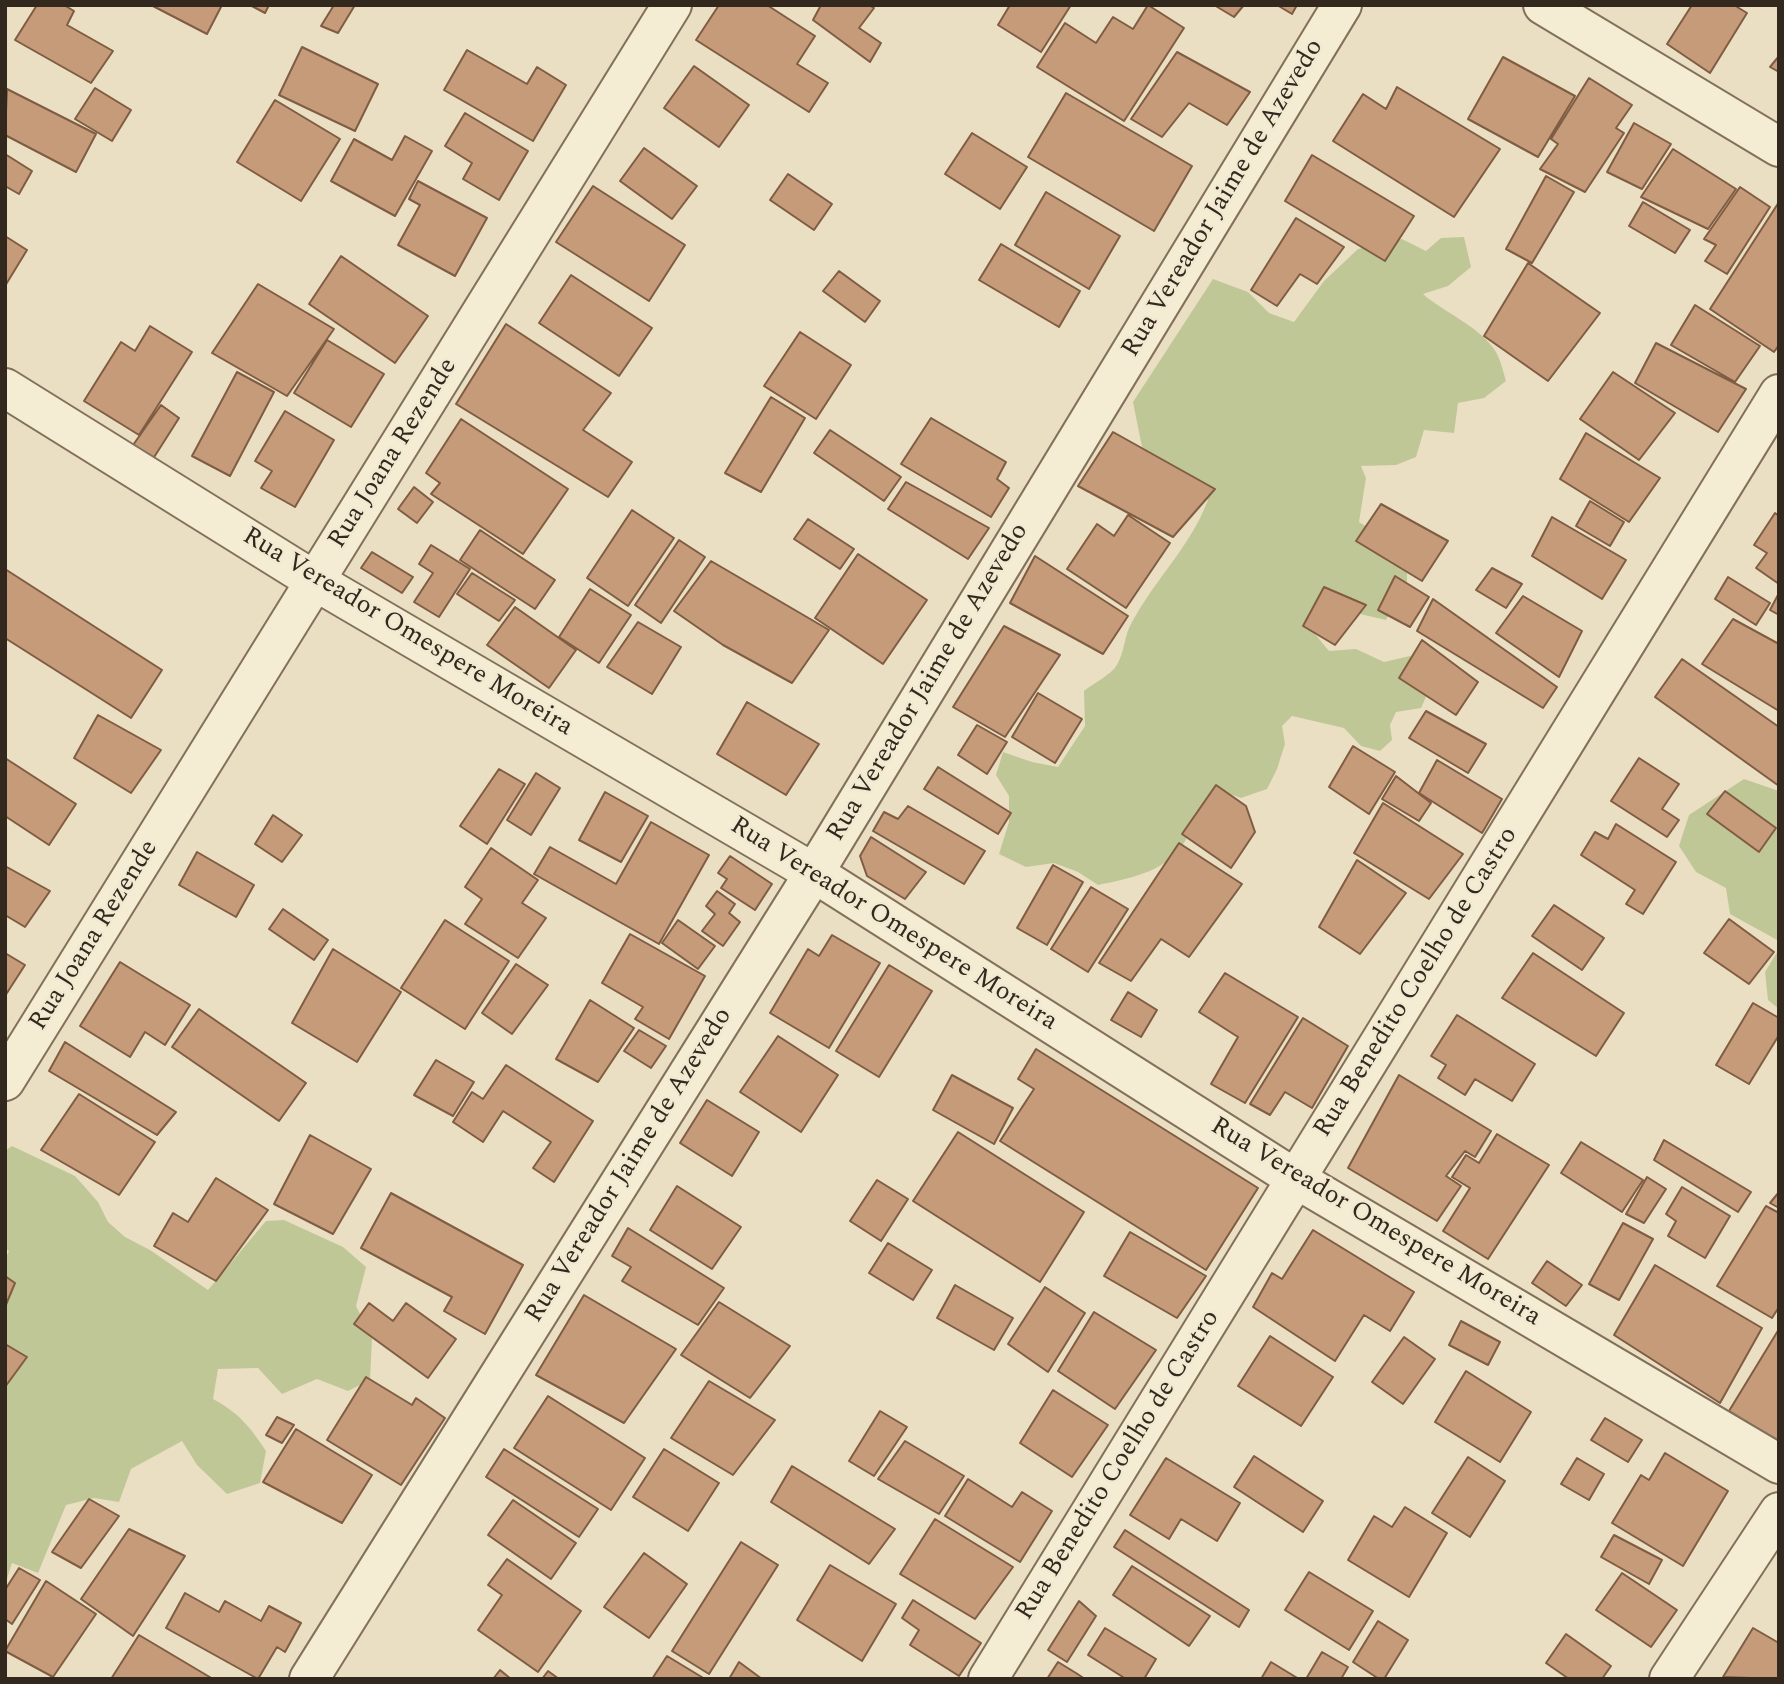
<!DOCTYPE html>
<html>
<head>
<meta charset="utf-8">
<style>
	body { margin:0 }
	#map { position:relative; width:1784px; height:1684px; overflow:hidden; background:#eadfc2; font-family:Spectral,serif }
	canvas { display:block }
	.frame { position:absolute; inset:0; border:7px solid #33281e; pointer-events:none }
</style>
</head>
<body>
<div id="map">
<canvas width="1784" height="1684"></canvas>
<div class="frame"></div>
</div>
<script>
const ctx = document.querySelector('canvas').getContext('2d');
ctx.lineJoin = 'round';
function fillPath(path, color) { ctx.fillStyle = color; ctx.fill(path, 'evenodd'); }
function stroke(path, color, width, dash) { ctx.strokeStyle = color; ctx.lineWidth = width; ctx.lineCap = dash ? 'butt' : 'round'; ctx.setLineDash(dash || []); ctx.stroke(path); }
function label(font, color, halo, rows, align = 'center') {
  ctx.font = font + ' Spectral,serif'; ctx.lineWidth = 5; ctx.setLineDash([]); ctx.textBaseline = 'middle'; ctx.strokeStyle = halo; ctx.fillStyle = color; for (const [text, x, y, turn = 0] of rows) {
    ctx.save(); ctx.translate(x, y); ctx.rotate((+turn || 0) * Math.PI / 180); ctx.textAlign = isNaN(turn) ? turn : align; if (halo) ctx.strokeText(text, 0, 0); ctx.fillText(text, 0, 0); ctx.restore();
  }
}
fillPath(new Path2D(`
	M1464 237 1471 267 1448 286 1423 294C1446 314 1476 324 1494 349 1500 357 1503 371 1506 381L1484 398 1458 403 1454 433 1424 430 1416 457 1396 465 1361 466 1366 478 1359 522 1380 535 1407 546V581L1386 620 1343 610 1311 629 1329 651 1356 649 1384 662 1410 656 1429 669V690L1421 708 1396 712 1390 725 1392 740 1380 751 1361 746 1344 728 1292 716 1282 726 1285 744 1277 769 1267 789 1241 798 1221 791C1203 807 1195 826 1182 846 1165 872 1127 879 1098 885L1078 872 1054 863 1026 867 999 854 1009 822V796L996 775 1003 752 1032 762 1058 767 1085 726 1084 691C1093 684 1106 677 1114 669 1123 659 1124 640 1129 628 1152 582 1190 548 1208 500L1142 447 1133 402 1213 279 1248 292 1269 313 1294 322 1324 281 1358 249 1402 239 1426 251 1441 238Z
	M1744 779 1779 791V941L1730 914 1726 888 1696 872 1679 846 1689 815Z
	M1779 949V1009L1768 1000 1765 972Z
	M12 1146 75 1176 98 1202 108 1222 125 1237 150 1250 208 1290 266 1221 284 1220 343 1247 366 1267 356 1306 372 1338 370 1380 348 1391 317 1379 282 1394 258 1368 218 1369 213 1399C238 1412 251 1428 266 1451L260 1483 227 1494 197 1465 182 1441 131 1469 119 1502 94 1498 66 1505 38 1573 12 1563 5 1585V1260L9 1251 5 1248V1151Z`), '#c0c797');
const building = new Path2D(`
	M37 5H64L74 11 67 25 113 51 91 83 15 40Z
	M151 5H222L207 34Z
	M250 5H269L265 13Z
	M334 5H355L338 33 321 26Z
	M719 5H767L815 36 797 64 828 83 809 112 696 40Z
	M821 5H869L874 8 859 28 881 43 870 62 813 20Z
	M1010 5H1071L1041 52 998 25Z
	M1148 5 1184 28 1124 121 1037 67 1065 23 1096 43 1113 17 1133 29Z
	M1214 5H1244L1234 17Z
	M1277 5H1297L1292 14Z
	M1692 5H1734L1747 13 1710 73 1667 44Z
	M302 47 378 84 355 131 279 95Z
	M467 50 527 84 537 67 566 85 533 141 444 90Z
	M1177 52 1250 92 1227 125 1189 103 1162 137 1131 119Z
	M1779 56V72L1770 67Z
	M1503 57 1575 96 1538 157 1468 119Z
	M694 66 749 105 719 147 664 108Z
	M1589 78 1632 105 1616 128 1624 133 1585 192 1540 169 1558 144 1551 139Z
	M1397 87 1500 149 1454 217 1333 141 1363 94 1386 109Z
	M95 88 131 110 112 141 75 119Z
	M7 89 96 134 76 172 5 135Z
	M1066 93 1192 166 1154 231 1028 157Z
	M275 100 340 139 301 201 237 162Z
	M465 113 528 151 499 200 463 179 472 163 445 146Z
	M1634 123 1671 144 1642 189 1607 172Z
	M972 133 1027 167 1000 209 945 174Z
	M405 136 432 151 395 216 331 181 354 139 392 160Z
	M644 148 697 186 672 219 620 181Z
	M1673 149 1736 189 1708 229 1641 197Z
	M5 154 32 171 19 194 5 186Z
	M1312 155 1414 216 1385 261 1285 201Z
	M788 174 832 204 814 230 770 200Z
	M1546 176 1574 192 1532 263 1506 249Z
	M418 181 487 218 455 276 398 245 420 205 409 199Z
	M593 186 685 245 649 301 556 242Z
	M1740 187 1770 207 1727 274 1705 261 1716 245 1704 239Z
	M1046 192 1120 236 1089 289 1015 245Z
	M1643 202 1690 230 1675 253 1629 226Z
	M1779 202V345L1774 352 1710 309Z
	M1296 218 1344 247 1317 284 1300 274 1277 306 1251 290Z
	M5 236 27 250 5 286Z
	M1001 244 1080 291 1059 327 979 280Z
	M341 256 428 316 395 363 309 304Z
	M1528 263 1600 313 1548 381 1484 336Z
	M839 271 880 301 865 322 823 291Z
	M571 275 652 328 619 376 539 323Z
	M258 284 334 329 287 396 212 353Z
	M1695 305 1760 346 1735 382 1671 345Z
	M506 324 611 393 583 430 632 462 608 497 456 404Z
	M150 326 192 352 139 435 84 401 121 342 135 351Z
	M800 332 851 365 816 419 764 386Z
	M327 340 384 374 351 427 294 393Z
	M1656 343 1746 389 1718 432 1635 383Z
	M237 372 274 392 230 476 192 456Z
	M1613 372 1675 413 1639 460 1580 419Z
	M771 397 805 418 761 492 725 473Z
	M161 405 179 418 151 462 131 448Z
	M285 411 334 440 295 507 261 488 272 471 255 461Z
	M931 418 1006 462 997 479 1009 488 991 517 901 464Z
	M461 419 568 489 523 554 431 494 440 483 426 473Z
	M830 430 901 477 884 501 814 453Z
	M1113 432 1215 489 1173 537 1078 486Z
	M1586 433 1660 478 1629 522 1560 479Z
	M906 482 989 528 968 559 888 509Z
	M414 487 433 502 417 523 398 509Z
	M1590 501 1624 522 1610 546 1576 526Z
	M1381 504 1448 541 1422 581 1356 541Z
	M632 510 674 538 628 606 587 578Z
	M1775 513 1779 516V584L1756 568 1767 553 1754 545Z
	M1128 515 1170 543 1126 608 1067 569 1097 524 1114 536Z
	M1552 517 1626 560 1602 599 1532 556Z
	M808 519 854 549 840 569 794 539Z
	M480 530 555 580 535 609 460 560Z
	M679 540 705 557 661 623 635 605Z
	M431 545 470 569 439 617 414 602 433 573 419 564Z
	M372 552 413 577 402 593 361 568Z
	M858 554 927 600 883 664 815 618Z
	M1035 556 1128 616 1103 654 1010 603Z
	M711 561 829 630 792 683 723 645 674 611Z
	M1492 568 1522 584 1506 608 1476 590Z
	M5 569 162 670 131 718 5 638Z
	M472 573 515 600 499 621 457 594Z
	M1395 576 1429 597 1410 627 1378 610Z
	M1728 577 1770 603 1756 625 1715 599Z
	M1324 587 1366 605 1335 645 1303 626Z
	M590 589 631 615 599 663 559 637Z
	M1779 593V615L1770 610Z
	M1523 596 1582 631 1559 677 1496 633Z
	M1433 599 1557 687 1543 708 1417 631Z
	M515 607 576 650 549 688 487 645Z
	M1733 619 1779 644V711L1702 664Z
	M638 622 681 647 652 694 607 667Z
	M1004 626 1060 655 1005 737 953 707Z
	M1422 640 1478 682 1456 715 1399 678Z
	M1682 659 1779 727V786L1655 697Z
	M1038 693 1082 719 1055 763 1012 737Z
	M747 702 819 744 786 795 717 754Z
	M1426 711 1486 744 1468 773 1409 738Z
	M98 715 161 750 131 793 74 758Z
	M977 725 1007 742 987 774 958 755Z
	M1353 746 1395 772 1369 814 1329 787Z
	M5 758 76 804 49 845 5 816Z
	M1639 758 1679 784 1662 809 1679 820 1667 837 1611 801Z
	M1437 760 1502 799 1482 833 1419 793Z
	M938 767 1011 813 998 834 924 789Z
	M499 769 525 784 487 844 460 826Z
	M536 773 560 788 531 835 507 820Z
	M1396 776 1431 803 1419 821 1382 799Z
	M1216 785 1246 806 1255 832 1231 868 1182 834Z
	M1725 791 1776 828 1759 852 1707 814Z
	M605 792 648 816 621 862 579 840Z
	M1383 803 1463 854 1429 899 1354 853Z
	M908 806 985 851 964 884 873 831 884 812 898 819Z
	M273 815 302 835 282 862 255 844Z
	M651 822 709 855 659 944 534 874 550 847 616 884Z
	M1616 824 1676 862 1643 914 1626 904 1635 890 1581 855 1595 832 1608 839Z
	M871 837 926 872 905 899 867 876 860 856Z
	M1179 843 1242 884 1189 957 1161 939 1131 981 1099 963Z
	M491 848 538 880 522 903 546 918 518 958 465 924 482 899 465 887Z
	M197 852 254 885 236 917 179 885Z
	M730 856 772 884 755 910 721 888 727 879 718 873Z
	M1357 860 1406 893 1360 954 1319 927Z
	M1053 865 1083 882 1047 945 1017 928Z
	M5 866 50 891 25 927 5 915Z
	M1091 887 1128 909 1088 972 1051 949Z
	M717 891 735 904 729 913 740 922 723 946 702 931 715 914 706 906Z
	M1554 905 1604 938 1582 970 1532 936Z
	M283 909 328 940 314 960 269 929Z
	M1729 919 1774 952 1749 984 1704 953Z
	M445 920 509 961 465 1029 401 988Z
	M678 920 715 946 698 969 662 943Z
	M630 934 705 976 669 1039 635 1019 643 1007 602 983Z
	M832 935 880 963 829 1048 770 1013 808 949 819 956Z
	M333 949 401 992 357 1062 292 1023Z
	M5 953 25 965 5 996Z
	M1533 953 1624 1013 1596 1056 1502 998Z
	M120 962 190 1005 165 1045 145 1032 130 1057 80 1026Z
	M516 964 548 985 512 1034 482 1013Z
	M889 965 932 991 879 1077 836 1051Z
	M1225 973 1298 1017 1245 1103 1211 1084 1238 1037 1199 1012Z
	M1128 992 1157 1010 1141 1037 1111 1020Z
	M590 1000 634 1028 598 1082 556 1059Z
	M1753 1003 1779 1018V1035L1749 1084 1716 1065Z
	M199 1009 306 1083 279 1121 172 1047Z
	M1457 1015 1535 1064 1512 1101 1475 1079 1465 1095 1438 1078 1446 1065 1431 1056Z
	M1303 1018 1348 1046 1312 1108 1285 1092 1270 1115 1250 1104Z
	M639 1030 666 1046 651 1068 624 1051Z
	M778 1036 838 1075 801 1132 740 1092Z
	M65 1042 176 1112 157 1135 49 1071Z
	M1036 1049 1258 1188 1206 1270 1000 1141 1034 1089 1018 1079Z
	M436 1060 474 1082 453 1116 414 1095Z
	M506 1065 593 1121 554 1182 533 1168 551 1142 503 1111 483 1142 453 1122 472 1092 483 1099Z
	M952 1075 1013 1108 994 1144 933 1110Z
	M1399 1075 1491 1131 1475 1157 1465 1151 1446 1176 1461 1186 1437 1221 1348 1168Z
	M79 1094 155 1142 119 1195 41 1150Z
	M707 1100 759 1132 732 1176 680 1143Z
	M958 1132 1084 1212 1040 1282 913 1201Z
	M1497 1134 1549 1165 1488 1259 1443 1231 1470 1188 1452 1177 1466 1155 1479 1163Z
	M310 1135 371 1169 333 1234 274 1204Z
	M1664 1140 1751 1192 1738 1212 1654 1160Z
	M1581 1142 1643 1180 1622 1212 1561 1173Z
	M1647 1177 1666 1189 1644 1223 1626 1214Z
	M216 1178 268 1210 216 1281 154 1246 173 1213 188 1222Z
	M877 1180 908 1199 881 1241 850 1221Z
	M677 1186 741 1227 712 1269 650 1230Z
	M1682 1187 1730 1216 1705 1258 1668 1236 1676 1221 1666 1214Z
	M1779 1192V1208L1770 1203Z
	M391 1193 523 1265 485 1334 444 1311 452 1297 361 1248Z
	M1766 1206 1779 1213V1307L1772 1318 1717 1286Z
	M1623 1223 1653 1239 1619 1300 1589 1284Z
	M628 1228 724 1288 698 1325 622 1281 631 1267 612 1256Z
	M1313 1230 1414 1292 1390 1331 1364 1315 1335 1361 1253 1307 1272 1273 1282 1279Z
	M1130 1232 1206 1276 1177 1318 1104 1276Z
	M888 1243 932 1270 913 1300 869 1273Z
	M1547 1261 1582 1285 1566 1306 1532 1283Z
	M1655 1265 1762 1328 1720 1403 1614 1335Z
	M5 1276 15 1283 5 1307Z
	M955 1285 1013 1318 994 1350 937 1318Z
	M1045 1287 1085 1313 1048 1372 1008 1344Z
	M584 1295 676 1349 624 1423 536 1375Z
	M719 1302 790 1346 750 1398 681 1355Z
	M369 1303 393 1321 406 1303 456 1339 428 1378 354 1324Z
	M1094 1312 1156 1350 1115 1409 1058 1371Z
	M1461 1321 1500 1342 1488 1365 1449 1345Z
	M1779 1329V1442L1729 1411Z
	M1270 1336 1333 1377 1301 1426 1238 1386Z
	M1404 1337 1435 1359 1403 1404 1372 1382Z
	M5 1344 27 1357 5 1387Z
	M1466 1371 1531 1412 1500 1462 1435 1422Z
	M366 1377 412 1405 416 1398 445 1418 401 1485 327 1440Z
	M709 1381 775 1420 733 1475 671 1438Z
	M1053 1390 1108 1425 1072 1477 1020 1443Z
	M548 1396 645 1458 611 1510 514 1448Z
	M880 1411 907 1427 874 1476 849 1461Z
	M277 1417 294 1425 282 1443 266 1435Z
	M1605 1418 1642 1440 1628 1462 1591 1440Z
	M296 1429 372 1475 342 1523 263 1482Z
	M905 1441 964 1476 939 1514 878 1479Z
	M504 1449 598 1509 579 1537 486 1477Z
	M664 1449 719 1483 688 1531 633 1497Z
	M1665 1453 1728 1491 1683 1566 1612 1523 1641 1475 1649 1480Z
	M1254 1456 1323 1501 1303 1532 1234 1487Z
	M1468 1457 1505 1481 1470 1537 1432 1513Z
	M1166 1458 1240 1503 1217 1541 1181 1519 1169 1539 1130 1515Z
	M1577 1458 1604 1474 1589 1500 1561 1484Z
	M792 1466 895 1529 869 1564 771 1502Z
	M968 1479 1012 1507 1022 1492 1052 1511 1020 1562 945 1516Z
	M89 1499 119 1516 81 1568 52 1552Z
	M513 1500 576 1543 551 1579 488 1535Z
	M1405 1507 1447 1533 1409 1597 1348 1560 1374 1516 1392 1527Z
	M935 1519 1013 1567 975 1619 900 1574Z
	M129 1529 185 1556 133 1636 81 1599Z
	M1125 1530 1249 1610 1239 1627 1114 1547Z
	M1614 1535 1662 1560 1649 1584 1601 1557Z
	M741 1542 778 1565 709 1674 672 1651Z
	M644 1553 687 1584 649 1638 604 1607Z
	M507 1559 581 1611 538 1672 478 1630 502 1595 488 1585Z
	M830 1565 896 1604 862 1661 797 1620Z
	M1132 1566 1210 1616 1189 1646 1113 1595Z
	M19 1568 40 1580 12 1624 5 1619V1590Z
	M1309 1572 1373 1611 1349 1650 1285 1610Z
	M1622 1573 1677 1610 1651 1647 1596 1610Z
	M46 1581 96 1614 53 1677 5 1651Z
	M185 1593 219 1612 225 1601 261 1621 269 1606 301 1623 285 1652 277 1647 258 1679 166 1628Z
	M913 1600 981 1643 959 1676 910 1645 919 1630 902 1618Z
	M1079 1601 1096 1616 1067 1662 1048 1650Z
	M1378 1621 1408 1640 1384 1679H1379L1353 1662Z
	M1105 1628 1156 1659 1144 1679H1126L1088 1655Z
	M1753 1628 1779 1643V1679L1723 1677Z
	M1566 1634 1611 1666 1602 1679H1569L1546 1663Z
	M139 1635 213 1679H111Z
	M1322 1652 1348 1667 1341 1679H1306Z
	M667 1656 705 1679H652Z
	M739 1662 762 1679H729Z
	M1058 1662 1076 1673 1085 1679H1047Z
	M1271 1662 1299 1679H1261Z
	M500 1670 511 1679H493Z
	M548 1671 559 1679H542Z`);
fillPath(building, '#c59b7a');
stroke(building, '#7f5c42', 2);
const street = new Path2D(`
	M1543 5 1779 147
	M5 388 315 581 814 873 1296 1179 1779 1464
	M5 1081 672 5
	M309 1679 814 873 1342 5
	M988 1679 1779 394
	M1669 1679 1779 1512`);
stroke(street, '#82705b', 42);
stroke(street, '#f5ecd4', 38);
label('26px', '#33281e', '#f2e9d1', [
	["Rua Vereador Jaime de Azevedo",1224,199,-59],
	["Rua Joana Rezende",394,454,-58],
	["Rua Vereador Omespere Moreira",407,633,31],
	["Rua Vereador Jaime de Azevedo",929,683,-59],
	["Rua Vereador Omespere Moreira",893,925,32],
	["Rua Joana Rezende",95,936,-58],
	["Rua Benedito Coelho de Castro",1417,983,-58],
	["Rua Vereador Jaime de Azevedo",630,1166,-58],
	["Rua Vereador Omespere Moreira",1375,1223,31],
	["Rua Benedito Coelho de Castro",1119,1466,-58]
]);
</script>
</body>
</html>
